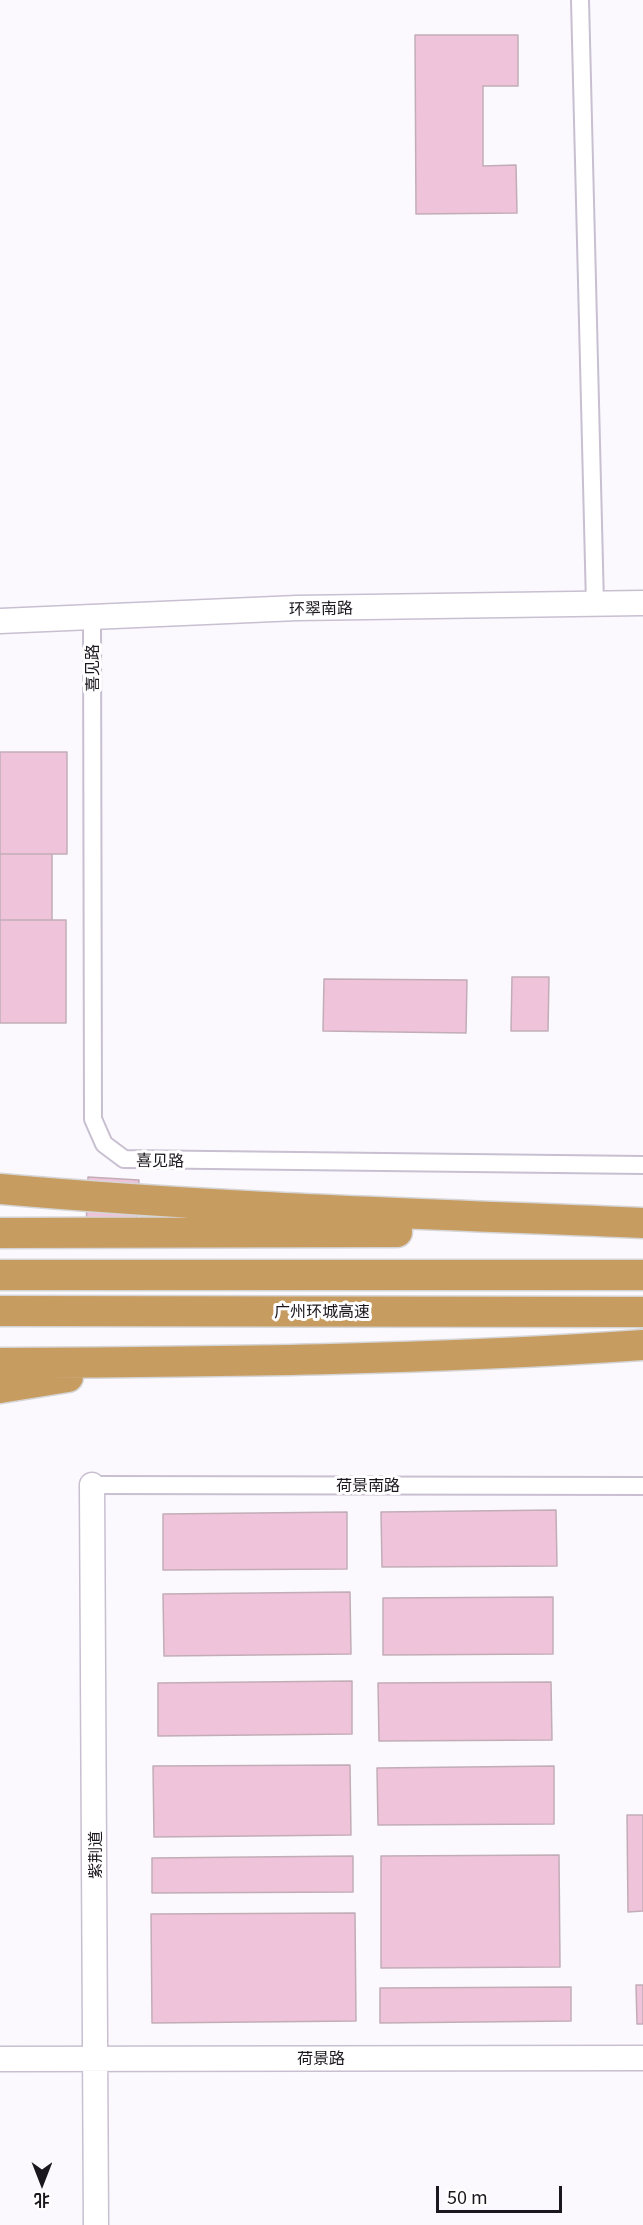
<!DOCTYPE html>
<html>
<head>
<meta charset="utf-8">
<style>
	body { margin:0 }
	#map { position:relative; width:643px; height:2225px; overflow:hidden; background:#fbf9fd; font-family:Georgia,"Noto Sans SC",serif }
	canvas { display:block }
	.north { position:absolute; left:12px; top:2153px; width:60px; height:60px; -webkit-text-stroke:4px #fff; paint-order:stroke; rotate:180deg; font-size:16px; font-weight:700; line-height:24px; text-align:center; color:#1b171e }
	.north::after { content:''; display:block; margin:auto; width:21px; height:27px; background:#1b171e; clip-path:polygon(50% 0,100% 100%,50% 72%,0 100%) }
	.scale { position:absolute; left:436px; top:2186px; width:126px; height:27px; box-sizing:border-box; border:3px solid #1b171e; border-top:0; padding-left:8px; font-size:18px; line-height:21px; white-space:nowrap; color:#1b171e; -webkit-text-stroke:4px #fff; paint-order:stroke }
</style>
</head>
<body>
<div id="map">
<canvas width="643" height="2225"></canvas>
<div class="north">北</div>
<div class="scale">50 m</div>
</div>
<script>
const ctx = document.querySelector('canvas').getContext('2d');
ctx.lineJoin = 'round';
function fillPath(path, color) { ctx.fillStyle = color; ctx.fill(path, 'evenodd'); }
function stroke(path, color, width, dash) { ctx.strokeStyle = color; ctx.lineWidth = width; ctx.lineCap = dash ? 'butt' : 'round'; ctx.setLineDash(dash || []); ctx.stroke(path); }
function label(font, color, halo, rows, align = 'center') {
  ctx.font = font + ' Georgia,"Noto Sans SC",serif'; ctx.lineWidth = 6; ctx.setLineDash([]); ctx.textBaseline = 'middle'; ctx.strokeStyle = halo; ctx.fillStyle = color; for (const [text, x, y, turn = 0] of rows) {
    ctx.save(); ctx.translate(x, y); ctx.rotate((+turn || 0) * Math.PI / 180); ctx.textAlign = isNaN(turn) ? turn : align; if (halo) ctx.strokeText(text, 0, 0); ctx.fillText(text, 0, 0); ctx.restore();
  }
}
const building = new Path2D(`
	M415 35H518V86H483V166L516 165 517 213 416 214Z
	M0 752H67V854H0Z
	M0 854H52V920H0Z
	M0 920H66V1023H0Z
	M512 977H549L548 1031H511Z
	M324 979 467 980 466 1033 323 1031Z
	M88 1177 139 1180 136 1231 86 1229Z
	M556 1510 557 1566 382 1567 381 1512Z
	M347 1512V1569L163 1570V1514Z
	M350 1592 351 1654 164 1656 163 1594Z
	M553 1597V1654L383 1655V1598Z
	M352 1681V1734L158 1736V1683Z
	M551 1682 552 1740 379 1741 378 1683Z
	M350 1765 351 1835 154 1837 153 1766Z
	M554 1766V1824L378 1825 377 1768Z
	M627 1815H643V1911L628 1912Z
	M559 1855 560 1967 381 1968V1856Z
	M353 1856V1892L152 1893V1858Z
	M355 1913 356 2021 152 2023 151 1914Z
	M636 1985H643V2024H637Z
	M571 1987V2021L380 2023V1988Z`);
fillPath(building, '#efc3d9');
stroke(building, '#c2adb7', 1.5);
const street = new Path2D(`
	M580 0 595 604
	M92 617 93 1119 104 1144 124 1159 643 1165
	M92 1485 643 1486`);
const secondary = new Path2D(`
	M0 621 297 608 643 603
	M92 1485 96 2225
	M0 2059 643 2058`);
const highway = new Path2D(`
	M0 1189C214 1208 429 1214 643 1223
	M0 1233 397 1232
	M0 1275H643
	M0 1311 643 1312
	M0 1363C214 1362 429 1360 643 1345
	M0 1388 68 1377`);
stroke(street, '#c8bfd1', 20);
stroke(secondary, '#c8bfd1', 27);
stroke(highway, '#d6d5d6', 33);
stroke(street, '#fff', 16);
stroke(secondary, '#fff', 24);
stroke(highway, '#c79c61', 30);
label('16px', '#1b171e', '#fff', [
	["环翠南路",321,608,-1],
	["喜见路",92,668,-90],
	["喜见路",160,1160,1],
	["广州环城高速",322,1311],
	["荷景南路",368,1485],
	["紫荆道",95,1855,-90],
	["荷景路",321,2058]
]);
</script>
</body>
</html>
